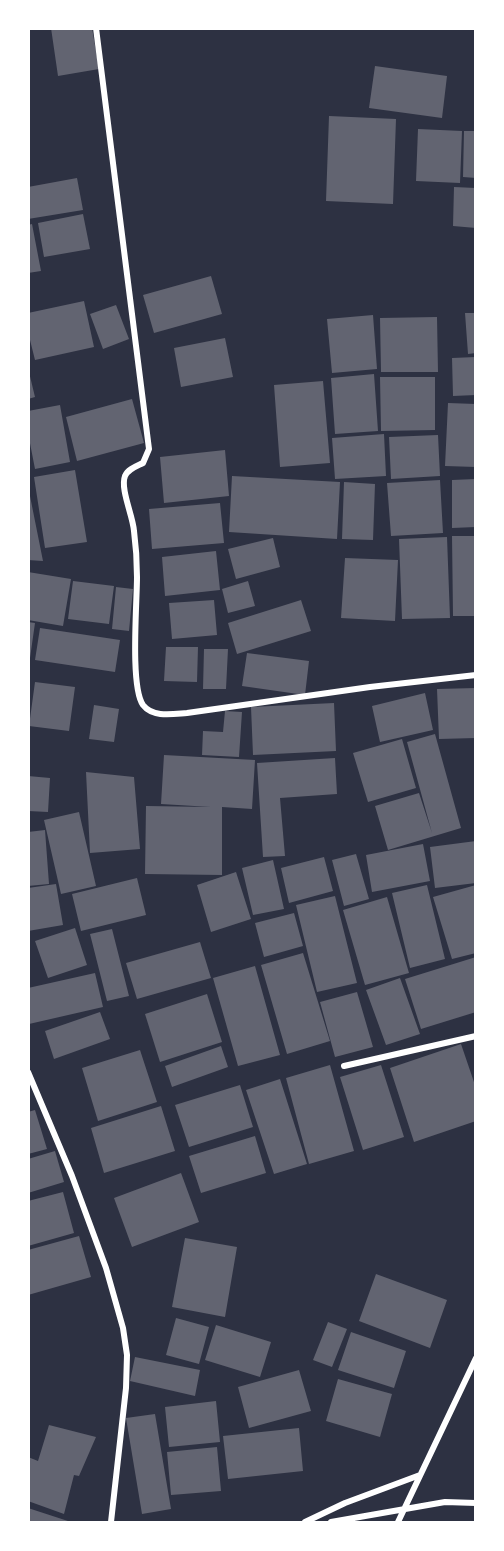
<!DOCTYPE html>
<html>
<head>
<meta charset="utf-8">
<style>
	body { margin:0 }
	#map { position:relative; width:504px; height:1551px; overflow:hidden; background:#2d3142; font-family:Jost,sans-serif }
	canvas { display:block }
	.frame { position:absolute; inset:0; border:30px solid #fff; pointer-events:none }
</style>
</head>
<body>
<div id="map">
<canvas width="504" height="1551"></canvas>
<div class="frame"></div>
</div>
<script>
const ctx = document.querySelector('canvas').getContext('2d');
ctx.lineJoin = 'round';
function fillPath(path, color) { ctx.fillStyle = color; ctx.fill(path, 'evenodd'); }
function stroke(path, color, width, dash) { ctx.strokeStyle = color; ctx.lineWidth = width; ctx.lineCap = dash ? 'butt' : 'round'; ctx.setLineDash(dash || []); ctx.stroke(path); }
fillPath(new Path2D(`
	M51 28H92L99 69 58 76Z
	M375 66 447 76 442 118 369 108Z
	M329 116 396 119 393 204 326 201Z
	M418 129 462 131 460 183 416 181Z
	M464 131H476V178L463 177Z
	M77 178 83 210 28 219V187Z
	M454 187 476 188V228L453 226Z
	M83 214 90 249 44 257 38 223Z
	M32 224 41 271 28 273V225Z
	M211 276 222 314 154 333 143 295Z
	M84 301 94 347 35 360 28 332V313Z
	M116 305 129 339 103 349 90 314Z
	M465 313H476V353L468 354Z
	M373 315 377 369 332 373 327 319Z
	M437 317 438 372H381L380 318Z
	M225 338 233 377 181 387 174 348Z
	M476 357V395L453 396 452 358Z
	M28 368 35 397 28 399Z
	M374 374 378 431 335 434 331 378Z
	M380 377H435V430L381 431Z
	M323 381 330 463 280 467 274 385Z
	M132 399 144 443 77 461 66 417Z
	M448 403 476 404V467L445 466Z
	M60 405 70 462 35 469 28 433V411Z
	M384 434 386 476 335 479 332 438Z
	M438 435 440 476 391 479 389 437Z
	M225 450 229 496 164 503 160 457Z
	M75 470 87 542 45 548 34 477Z
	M232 476 340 482 337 539 229 532Z
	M476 479V527L452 528V480Z
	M440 480 443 533 391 536 387 483Z
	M344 482 375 484 373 540 342 539Z
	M28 496H30L43 561 28 560Z
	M220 503 224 543 152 549 149 509Z
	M452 536H476V616H453Z
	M447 537 450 618 402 619 399 539Z
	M273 538 280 567 236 579 228 549Z
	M216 551 220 590 165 596 162 557Z
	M345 558 398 560 395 621 341 618Z
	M28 572 71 579 63 626 28 620Z
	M73 581 114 586 109 624 68 619Z
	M248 581 255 606 228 613 222 589Z
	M116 587 133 589 129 631 112 629Z
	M214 600 217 635 172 639 169 603Z
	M301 600 311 631 237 654 228 623Z
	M28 622 35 623 30 658H28Z
	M40 628 120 640 115 672 35 660Z
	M166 647H198L197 682 164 681Z
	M204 649H228L226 689H203Z
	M247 653 309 661 305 695 242 686Z
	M35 682 75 687 69 731 29 726Z
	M476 688V738L439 739 437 689Z
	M425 693 433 730 380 742 372 706Z
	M334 703 336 751 253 755 251 707Z
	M94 705 119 709 114 742 89 739Z
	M225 711 242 712 239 757 202 755 203 731 223 732Z
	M435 734 461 828 388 850 375 806 419 793 432 833 407 742Z
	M402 739 416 788 368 802 353 753Z
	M164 755 255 760 252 809 222 807V875L145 874 146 806 211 807 161 804Z
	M335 758 337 794 280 798 285 856 263 857 257 763Z
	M86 772 134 777 140 849 90 853Z
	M28 776 50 778 48 812 28 811Z
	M79 812 96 886 61 894 44 820Z
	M45 830 49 884 28 886V832Z
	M476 841V883L435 888 430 847Z
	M423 844 430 881 372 892 366 855Z
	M356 854 369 899 344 906 332 860Z
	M324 857 333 891 289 903 281 868Z
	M273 860 284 909 253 915 242 868Z
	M236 872 251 919 211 932 197 885Z
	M137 878 146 915 81 931 72 894Z
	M56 884 63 925 28 931V888Z
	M427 885 445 959 410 968 392 893Z
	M476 885V953L452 959 433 897Z
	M335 896 357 983 317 992 296 905Z
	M387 897 409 973 365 985 343 910Z
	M294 913 303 946 264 957 255 923Z
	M75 928 87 965 48 978 35 941Z
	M112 929 129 996 107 1001 90 934Z
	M200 942 211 978 137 999 126 963Z
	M303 953 330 1041 287 1054 261 965Z
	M476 957V1012L421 1029 405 979Z
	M255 966 280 1055 238 1066 213 978Z
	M95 973 103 1007 29 1024 28 988Z
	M400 978 420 1034 386 1045 366 990Z
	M357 992 373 1047 335 1057 320 1002Z
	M207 994 222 1042 160 1062 145 1014Z
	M100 1012 110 1039 54 1059 45 1031Z
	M461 1044 476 1088V1121L414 1142 390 1068Z
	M221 1046 228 1067 172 1087 165 1066Z
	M140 1050 157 1102 98 1121 82 1068Z
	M330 1065 354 1151 309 1164 286 1078Z
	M381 1065 404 1137 363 1150 340 1077Z
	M280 1079 307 1164 274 1174 246 1090Z
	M240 1085 253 1127 189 1147 175 1105Z
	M161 1106 175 1151 104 1173 91 1128Z
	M35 1110 47 1149 28 1154V1112Z
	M255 1136 266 1173 201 1193 189 1156Z
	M55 1151 64 1182 28 1193V1159Z
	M181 1173 199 1222 132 1247 114 1198Z
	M63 1192 74 1233 28 1246V1201Z
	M79 1236 91 1277 28 1295V1250Z
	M185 1238 237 1247 225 1317 172 1307Z
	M376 1274 447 1300 430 1348 359 1321Z
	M176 1318 209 1327 199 1364 166 1355Z
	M328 1322 347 1329 332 1367 313 1360Z
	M216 1325 271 1342 260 1377 205 1360Z
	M351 1332 406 1351 394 1388 338 1370Z
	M135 1357 200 1370 195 1396 130 1381Z
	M299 1370 311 1411 249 1428 238 1387Z
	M338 1379 392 1394 380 1437 326 1421Z
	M216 1401 220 1442 169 1447 165 1407Z
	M155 1414 171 1509 142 1514 126 1418Z
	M49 1425 96 1437 79 1476 74 1475 64 1514 28 1501V1457L38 1461Z
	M299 1428 303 1471 228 1479 223 1436Z
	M217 1447 221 1491 171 1495 167 1452Z
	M28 1508 71 1522H28Z`), '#626471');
stroke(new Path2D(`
	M96 28 149 449 143 463C137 466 128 469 125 476 120 489 133 516 134 531 136 546 137 562 137 577 137 603 130 687 143 705 153 718 173 714 187 713L370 687 476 675
	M344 1066 476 1036
	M28 1072 72 1176 106 1268 123 1328 127 1355 126 1388 111 1522
	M305 1522 345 1503 420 1475
	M331 1522 445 1502 476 1503
	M398 1522 476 1358`), '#fff', 6);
</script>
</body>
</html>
